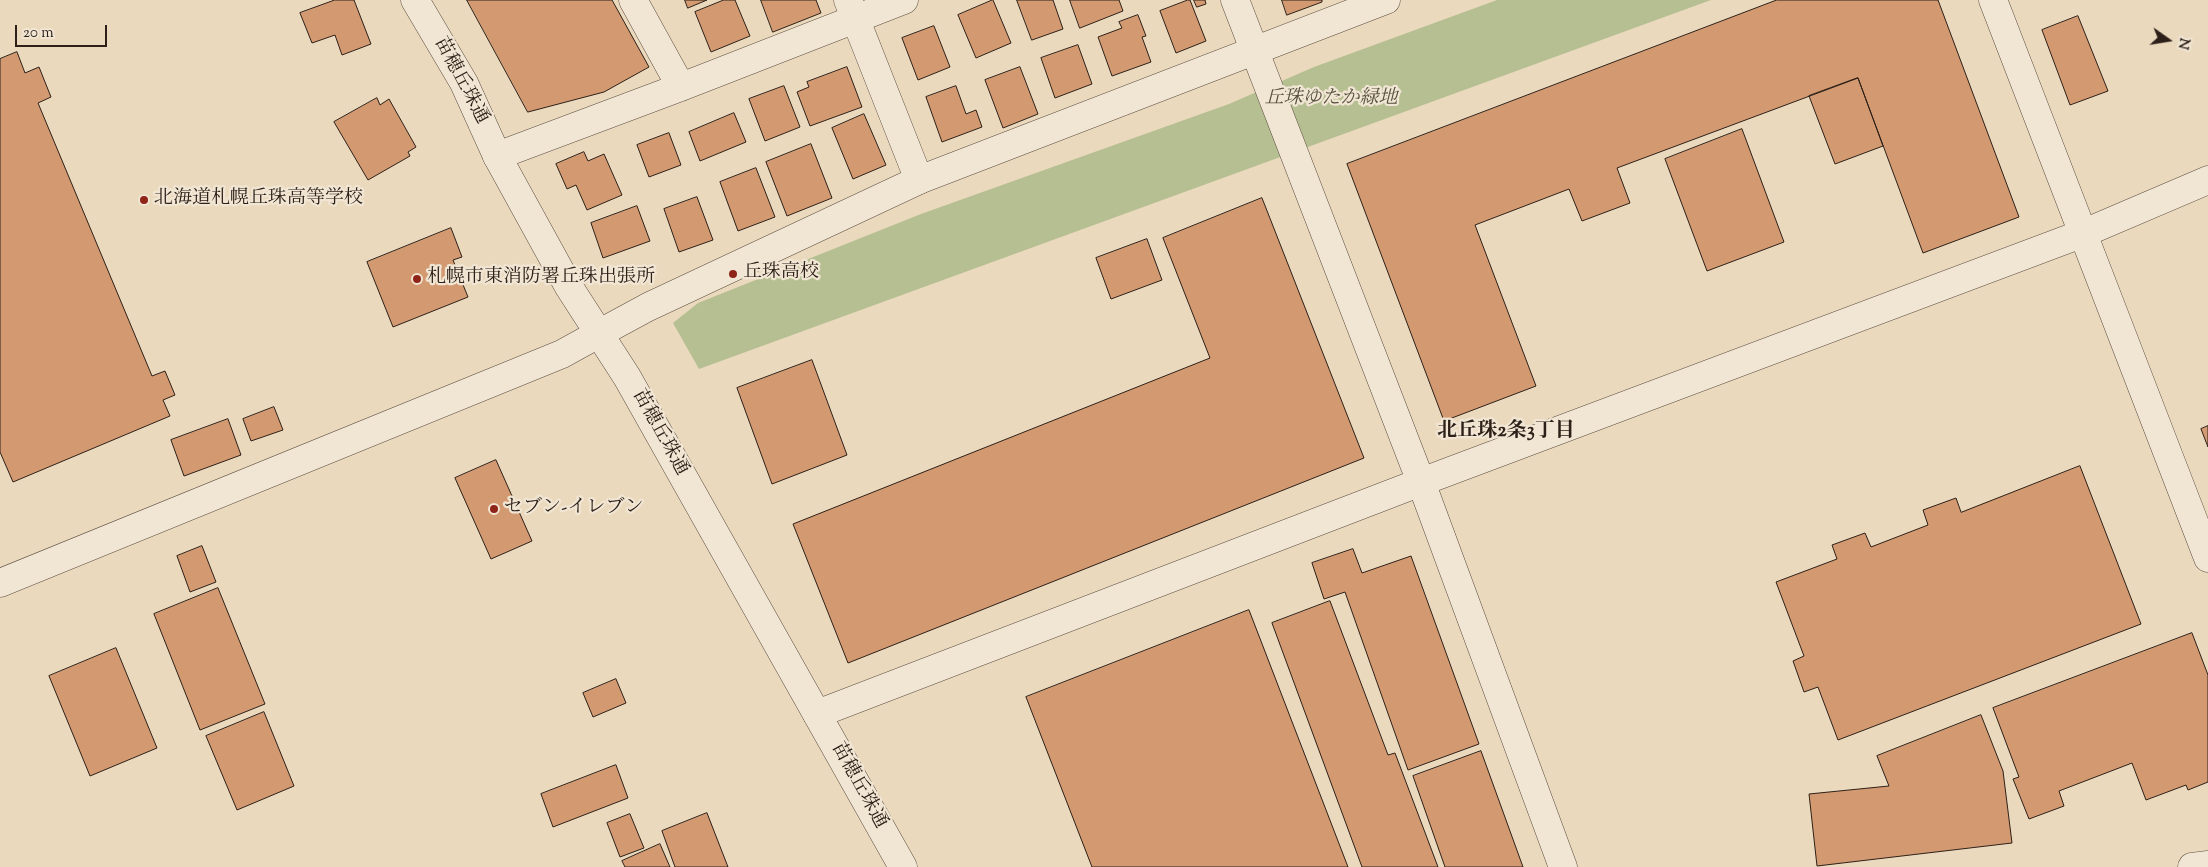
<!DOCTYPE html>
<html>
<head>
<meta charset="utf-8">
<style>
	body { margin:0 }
	#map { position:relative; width:2208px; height:867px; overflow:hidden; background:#ead9bd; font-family:"Sorts Mill Goudy",serif }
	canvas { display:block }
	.north { position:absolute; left:2143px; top:15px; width:50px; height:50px; -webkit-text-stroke:4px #f1e6d4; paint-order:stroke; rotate:103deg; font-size:14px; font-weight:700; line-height:20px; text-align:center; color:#2d2018 }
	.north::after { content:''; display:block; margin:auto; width:18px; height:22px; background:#2d2018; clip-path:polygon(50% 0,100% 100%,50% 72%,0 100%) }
	.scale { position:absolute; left:15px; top:25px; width:92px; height:22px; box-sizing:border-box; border:2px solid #2d2018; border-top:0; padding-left:6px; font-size:15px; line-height:18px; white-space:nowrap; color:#2d2018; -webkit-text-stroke:4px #f1e6d4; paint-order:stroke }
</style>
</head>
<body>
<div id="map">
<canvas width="2208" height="867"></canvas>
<div class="north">N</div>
<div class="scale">20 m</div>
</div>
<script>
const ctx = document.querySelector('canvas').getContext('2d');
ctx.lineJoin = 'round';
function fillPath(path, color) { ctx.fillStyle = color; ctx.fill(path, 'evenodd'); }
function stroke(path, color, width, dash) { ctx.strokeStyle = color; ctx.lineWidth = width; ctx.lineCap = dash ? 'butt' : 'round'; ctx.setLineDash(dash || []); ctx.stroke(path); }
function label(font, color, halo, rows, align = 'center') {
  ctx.font = font + ' "Sorts Mill Goudy","Noto Serif JP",serif'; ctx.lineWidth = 4.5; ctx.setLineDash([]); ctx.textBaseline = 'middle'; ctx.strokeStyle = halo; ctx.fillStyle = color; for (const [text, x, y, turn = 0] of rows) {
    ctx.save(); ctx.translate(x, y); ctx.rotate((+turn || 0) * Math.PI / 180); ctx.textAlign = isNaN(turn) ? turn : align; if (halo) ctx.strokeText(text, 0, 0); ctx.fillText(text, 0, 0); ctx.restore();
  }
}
fillPath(new Path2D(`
	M1497 0H1711L699 369 673 323 698 303 921 214 1229 104 1314 67Z`), '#b6bf92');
const building = new Path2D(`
	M335 0H354L371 44 342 55 335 35 312 43 300 13Z
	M467 0H612L649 67 604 92 528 112Z
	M685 0H707L688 8Z
	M724 0H735L750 36 711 52 695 12Z
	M761 0H816L821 13 773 32Z
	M993 0 1011 43 976 58 958 15Z
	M1017 0H1053L1063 29 1032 40Z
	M1070 0H1119L1123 11 1080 28Z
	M1188 0H1190L1206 41 1176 53 1160 11Z
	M1194 0H1205L1206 4 1197 7Z
	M1282 0H1322V2L1287 15Z
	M1777 0H1938L2019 217 1923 253 1858 78 1617 168 1630 203 1582 221 1569 189 1475 225 1536 386 1444 421 1347 164Z
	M1138 15 1146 36 1142 37 1151 62 1112 76 1098 37 1122 28 1119 22Z
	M2078 16 2108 91 2070 105 2042 30Z
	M934 26 950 67 918 80 902 38Z
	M1078 45 1092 84 1055 98 1041 58Z
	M17 52 25 73 39 67 51 97 38 103 152 376 165 371 175 395 163 400 170 416 13 482 0 452V59Z
	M847 67 862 107 810 126 797 92 809 87 807 82Z
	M1020 67 1038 114 1003 128 985 80Z
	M1858 78 1883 146 1835 164 1809 96Z
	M784 86 800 127 765 141 749 99Z
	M956 86 966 114 976 110 982 127 942 142 926 97Z
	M377 98 380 105 389 99 416 147 408 152 410 156 368 180 334 122Z
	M734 113 746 142 700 161 689 132Z
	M864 114 886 165 853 179 832 128Z
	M1742 129 1784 242 1707 271 1665 159Z
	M669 133 681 165 649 177 637 145Z
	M811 144 832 198 787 216 766 162Z
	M584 152 588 161 604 154 622 195 587 210 576 185 567 189 556 164Z
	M756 168 775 217 738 231 720 182Z
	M697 197 713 240 679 252 664 209Z
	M1262 198 1364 458 848 663 793 524 1210 358 1163 238Z
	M637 206 650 241 603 258 591 223Z
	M451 228 462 257 453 260 468 297 393 327 367 262Z
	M1147 239 1162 280 1111 299 1096 258Z
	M812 360 847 455 772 484 737 388Z
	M274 407 283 430 251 441 243 419Z
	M228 419 241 455 184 476 171 440Z
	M2208 426V447L2201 429Z
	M496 460 532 541 491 559 455 478Z
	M2080 466 2141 624 1838 740 1818 687 1804 692 1793 661 1804 656 1776 582 1837 559 1832 545 1865 533 1871 547 1928 525 1923 510 1956 498 1961 512Z
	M202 546 216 582 190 592 177 556Z
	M1353 549 1362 573 1411 556 1479 744 1408 770 1345 592 1324 599 1312 563Z
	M218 588 265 704 200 730 154 614Z
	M1330 601 1388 755 1395 753 1438 867H1362L1272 623Z
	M1249 610 1348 867H1092L1026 697Z
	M2192 633 2208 675V782L2188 790 2186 785 2146 800 2132 763 2059 791 2064 806 2029 819 2013 779 2019 777 1993 708Z
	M116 648 157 748 90 776 49 676Z
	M616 679 626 703 593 717 583 693Z
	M264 712 294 786 237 810 206 736Z
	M1981 715 2003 771 2012 843 1817 866 1809 794 1889 786 1877 756Z
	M1481 751 1523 867H1445L1413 776Z
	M616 765 628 798 553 827 541 794Z
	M707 813 728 867H675L662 831Z
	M630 814 644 848 620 857 607 823Z
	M660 844 670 867H625L622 861Z`);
fillPath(building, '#d39971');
stroke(building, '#2d2018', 1);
const minor = new Path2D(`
	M633 0 681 87
	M848 0 919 180
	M1235 0 1421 482 1563 867
	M1993 0 2208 558
	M497 156 681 87 904 0
	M0 583 562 354 600 333
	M817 714 1421 482 2084 233 2208 180
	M2192 867 2208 865`);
const tertiary = new Path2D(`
	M415 0 464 83 497 156 569 287 627 377 903 867
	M600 333 648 307 919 180 1386 0`);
stroke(minor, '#5c4e41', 29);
stroke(tertiary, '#5c4e41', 29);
stroke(minor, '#f1e6d4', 28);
stroke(tertiary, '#f1e6d4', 28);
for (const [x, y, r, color] of [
	[144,200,5,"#8f2418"],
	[733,274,5,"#8f2418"],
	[417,279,5,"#8f2418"],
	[494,509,5,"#8f2418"]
]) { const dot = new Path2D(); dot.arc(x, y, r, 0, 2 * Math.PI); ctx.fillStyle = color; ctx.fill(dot); stroke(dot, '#f1e6d4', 2); }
label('19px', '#2d2018', '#f1e6d4', [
	["苗穂丘珠通",460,81,62],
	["苗穂丘珠通",659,433,61],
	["苗穂丘珠通",858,786,61]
]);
label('italic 19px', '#56503d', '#f1e6d4', [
	["丘珠ゆたか緑地",1331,100]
]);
label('19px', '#2d2018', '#f1e6d4', [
	["北海道札幌丘珠高等学校",154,200],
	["丘珠高校",743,274],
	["札幌市東消防署丘珠出張所",427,279],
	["セブン-イレブン",504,509]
], 'left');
label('bold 20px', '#2d2018', '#f1e6d4', [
	["北丘珠2条3丁目",1506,433]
]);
</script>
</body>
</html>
